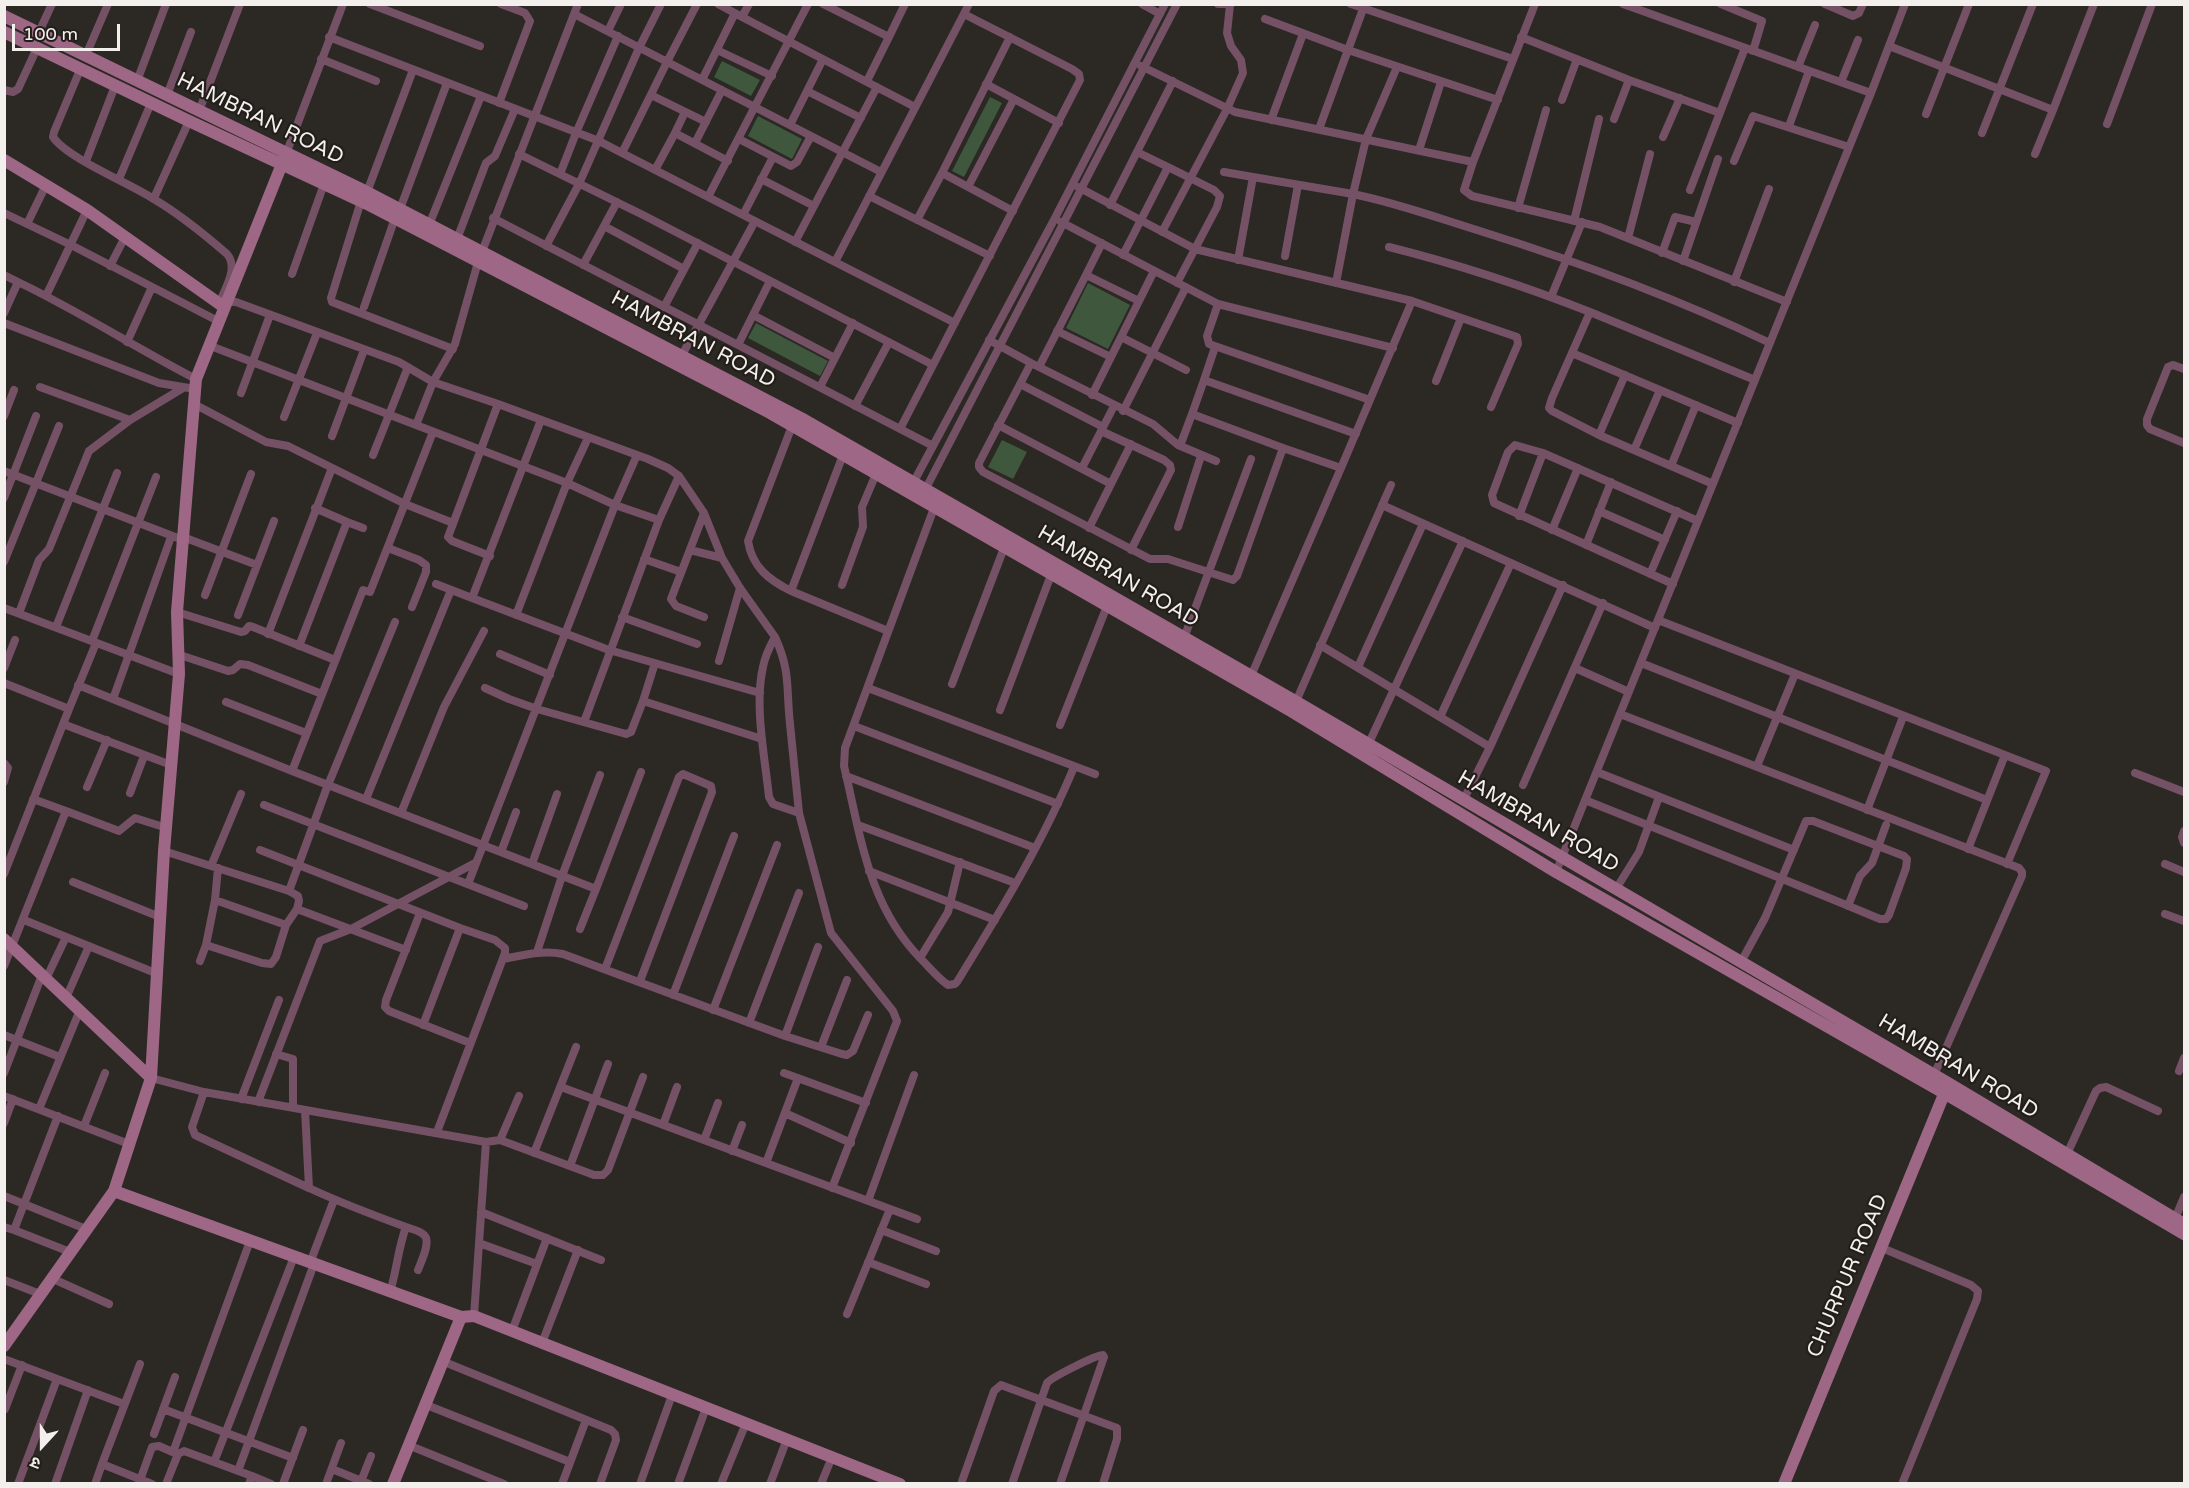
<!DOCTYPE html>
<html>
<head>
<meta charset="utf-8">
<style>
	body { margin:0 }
	#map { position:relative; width:2189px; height:1488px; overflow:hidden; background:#2c2824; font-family:"Varela Round","Noto Sans Devanagari",sans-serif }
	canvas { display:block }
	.frame { position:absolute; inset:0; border:6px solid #f2efec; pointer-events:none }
	.north { position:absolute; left:12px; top:1416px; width:60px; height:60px; -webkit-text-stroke:4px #231e1a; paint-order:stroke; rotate:201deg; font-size:16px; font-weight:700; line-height:24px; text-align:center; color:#f2efec }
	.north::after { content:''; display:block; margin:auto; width:21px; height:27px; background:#f2efec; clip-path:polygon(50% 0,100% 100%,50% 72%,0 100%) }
	.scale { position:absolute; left:12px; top:24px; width:108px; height:27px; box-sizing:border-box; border:3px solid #f2efec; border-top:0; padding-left:8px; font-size:18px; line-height:21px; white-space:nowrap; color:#f2efec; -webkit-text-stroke:4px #231e1a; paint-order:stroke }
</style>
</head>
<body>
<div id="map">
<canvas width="2189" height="1488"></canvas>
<div class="frame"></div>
<div class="north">उ</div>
<div class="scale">100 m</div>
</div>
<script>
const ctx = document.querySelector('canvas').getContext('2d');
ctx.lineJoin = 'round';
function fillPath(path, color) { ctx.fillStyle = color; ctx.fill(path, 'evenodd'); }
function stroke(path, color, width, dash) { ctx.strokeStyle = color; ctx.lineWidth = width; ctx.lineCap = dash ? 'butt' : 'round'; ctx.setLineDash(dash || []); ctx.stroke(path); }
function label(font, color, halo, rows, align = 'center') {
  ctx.font = font + ' "Varela Round",sans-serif'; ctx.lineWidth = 4.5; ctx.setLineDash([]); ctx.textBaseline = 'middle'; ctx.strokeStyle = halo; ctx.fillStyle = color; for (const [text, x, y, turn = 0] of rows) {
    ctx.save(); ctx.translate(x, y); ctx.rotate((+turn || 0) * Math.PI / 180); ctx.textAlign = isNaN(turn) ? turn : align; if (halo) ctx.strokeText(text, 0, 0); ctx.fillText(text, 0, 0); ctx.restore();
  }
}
fillPath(new Path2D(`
	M722 61 760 80 751 96 714 77Z
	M990 97 1002 103 964 177 952 171Z
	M758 116 802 139 792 159 748 136Z
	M1088 283 1130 305 1108 349 1066 328Z
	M756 323 828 361 820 376 748 338Z
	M1002 440 1027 452 1013 479 988 467Z`), '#3e573d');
stroke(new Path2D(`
	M370 4 480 46
	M697 4 667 62 622 153 835 262
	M718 4 742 17 749 4
	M823 4 889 37 905 4
	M1142 4 1160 14
	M1218 4H1231
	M1351 4 1513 59
	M1535 4 1473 162 1464 190 1472 196 1600 227 1787 302
	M1623 4 1871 93
	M1721 4 1762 21 1753 51
	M1825 4 1853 16 1859 13 1863 4
	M574 14 881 172
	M742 17 915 107
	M1265 19 1348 50 1498 100
	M608 31 621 4
	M39 32 52 4
	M329 37 599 141 622 153
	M1521 37 1629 80 1720 113
	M1889 46 2053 110 2094 4
	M717 50 772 76
	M86 55 108 4
	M321 59 376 81
	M1141 66 1235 112 1473 162
	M1397 67 1366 139 1353 194C1397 203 1438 218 1480 231 1579 262 1676 298 1770 343
	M1798 67 1815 25
	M80 70 54 132 53 137C67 158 129 183 152 198 178 213 204 234 227 254 239 268 225 288 219 304
	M702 80 735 13
	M137 81 166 4
	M867 81 889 37
	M1841 82 1858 40
	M986 84 1059 123
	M4 90 13 92 18 89 37 48
	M807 91 861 118
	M167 95 191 32
	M651 95 706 122
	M1562 100 1577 59
	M499 103 530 21 525 13 501 4
	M199 111 240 4
	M1926 114 1969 4
	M1614 119 1629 80
	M1271 120 1303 34
	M2107 124 2152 4
	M790 125 823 59
	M1789 126 1809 71
	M1319 129 1363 9
	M675 133 685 112
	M1982 133 2033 4
	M1663 137 1680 98
	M739 139 791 166 797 162 811 136
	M695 143 722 90
	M1419 150 1441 82
	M286 154 343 4
	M519 154 643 215 933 365
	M2035 154 2053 110
	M86 161 115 86
	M1734 161 1753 116 1849 147
	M1168 167 1214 190 1220 196 1217 207 1177 283
	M655 170 675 133 728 161
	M1224 172 1253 177 1238 260
	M942 173 1010 37
	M560 174 576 133 618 36
	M1253 177 1353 194 1336 283
	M119 179 151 103
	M761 179 814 206
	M968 187 1014 99
	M1078 187 1195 249 1412 301 1341 468
	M1690 190 1745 48
	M367 192 413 70
	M869 196 990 256
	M708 197 808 4
	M154 198 189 121
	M361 201 331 298 332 302 453 349
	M1110 205 1173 81
	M1518 208 1546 110
	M400 209 447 83
	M4 213 71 245 218 321
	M743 215 773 157
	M493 218 933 446
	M917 220 942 173 1013 211
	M1574 221 1599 119
	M1061 222 1218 304 1393 348
	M27 224 46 185
	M429 225 481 96
	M604 226 684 269
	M1162 232 1227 109 1243 73 1241 60 1231 46 1227 33 1230 5
	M1628 238 1650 154
	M457 239 486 163 495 156 515 109
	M795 242 877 87
	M546 246 579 184 639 48 661 4
	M1389 247C1457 264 1524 286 1590 312L1552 398 1549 408 1552 411 1599 435 1713 484
	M1662 253 1675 217 1696 222
	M1123 255 1168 167 1137 152
	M1285 256 1298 185
	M1683 261 1718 159
	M583 265 617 202
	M110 266 125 237
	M292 274 324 184
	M4 275 18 282 4 313
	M1086 275 1102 243
	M18 282C79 311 136 348 196 379
	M1734 282 1769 189
	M46 296 87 210
	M1551 297 1582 222
	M1412 301 1517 337 1518 344 1491 407
	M227 302H236L399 362 433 382 498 404 448 537 452 541 490 556
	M1218 304 1207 336 1209 344 1370 400
	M364 307 395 218
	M664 307 698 243
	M1590 312 1755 380
	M753 315 835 358
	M4 323 159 383 195 389
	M955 323 835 262 969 4
	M1057 331 1111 357
	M1121 337 1186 370
	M989 340 1031 363 1153 424 1178 445 1216 461
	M127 342 152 287
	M208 345 567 483 615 505 659 520 584 722
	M738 345 770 281
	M1572 353 1738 423
	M682 355 755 221
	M1031 363 979 463V467L983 472 1150 559H1168L1233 580 1237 576 1283 448 1341 468 1251 676
	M1039 367 1086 275 1139 301
	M2184 369 2173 365 2168 367 2147 419V425L2150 429 2184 443
	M1204 380 1215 347
	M1436 381 1461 318
	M1020 384 1103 427
	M40 387 130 420 183 388
	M820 387 853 323
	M241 393 270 315
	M1092 395 1154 271
	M194 404 266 442 288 446 405 504 453 523
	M498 404 648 459 668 468 679 476
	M855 406 889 342
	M1123 411 1186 287
	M1192 414 1204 380 1356 434
	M4 416 14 390
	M284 417 317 333
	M541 420 472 598 609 650 760 693
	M416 425 433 382 455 344 478 262 578 4
	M998 425 1111 484
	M900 429 1080 80 1079 74 1072 69 964 14
	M1101 431 1164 460 1170 465 1171 470 1131 550
	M433 432 370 592 363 590 292 771 596 889 580 929
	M1599 435 1625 375
	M332 436 364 350
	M1180 446 1192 414 1283 448
	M1634 450 1660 390
	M373 455 408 367
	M843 455 791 591 888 631
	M1671 466 1696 405
	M1082 468 1114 406
	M4 471 183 540
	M911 487 1055 218 1165 4
	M923 494 1177 4
	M4 498 36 416
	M1382 505 1655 628
	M315 508 347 522
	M934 508 845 748 844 766C861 837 868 905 921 959 930 968 938 978 948 985L955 984 957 982C1000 912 1043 842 1074 767
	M1599 511 1665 540
	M704 513 722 558
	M1519 516 1543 453
	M659 520 679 476 704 513 671 599 676 606 704 617
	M1178 527 1201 456
	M1089 528 1131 444
	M1552 530 1578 468
	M183 537 257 565
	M1586 545 1611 482
	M388 548 419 560 426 565V572L412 607
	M690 550 722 558 740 588 775 637C770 646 765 656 763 667 754 705 765 758 769 797L773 804 799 813C796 784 793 754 790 724 786 688 791 672 775 637
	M644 559 681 572
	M4 562 59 426
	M1650 574 1677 511
	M436 584 472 598
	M1673 584 1494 503 1492 495 1508 452 1515 445 1543 453 1698 521
	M842 585 863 527 862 507 876 474
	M791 591C769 580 752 567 748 541L792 426
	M205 595 251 474
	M4 608 179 674
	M177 612 241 632 245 631 249 626 253 627 335 660
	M19 613 39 560 49 549 89 451 130 420
	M238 615 274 521
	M516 615 567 483 588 438
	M622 617 697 644
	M1658 620 2046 771 2007 864
	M56 627 117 473
	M268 634 332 468
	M1184 638 1251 459
	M92 641 156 477
	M1320 645 1440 717
	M299 646 347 522 363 528
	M500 654 550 675
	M180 655 228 671 233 670 240 664 248 665 322 694
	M719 661 740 588
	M655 663 643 701 762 739
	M1641 663 1987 800
	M1358 667 1423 524
	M4 668 15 640
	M1575 668 1629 692
	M4 683 69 709 96 643
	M952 684 1004 548
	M78 685 292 771
	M485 688 509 699 537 709 626 734 631 732 643 701
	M868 688 1095 774
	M113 699 171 537
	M226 702 306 733
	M1294 706 1391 485
	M1000 710 1051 575
	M1620 714 2019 868 2022 872V876L1934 1075
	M63 724 171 765
	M1060 725 1107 606
	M854 726 1058 804
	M1368 745 1463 541
	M1490 747 1440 717 1511 563
	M4 763 8 768 4 782
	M1757 766 1795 674
	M1597 772 1794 850
	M2135 773 2184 792
	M846 776 1035 848
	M1523 785 1603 603
	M87 787 107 740
	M130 793 144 756
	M366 799 451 590
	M1585 800C1684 840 1783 878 1880 919H1886L1889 915 1906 868 1907 859 1904 856 1813 821H1806L1765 918 1741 962
	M1463 801 1490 747 1563 585
	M264 805 524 906
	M1867 810 1903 717
	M66 811 119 831 135 818 167 828
	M401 813 444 707 484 631
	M799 813 831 933 893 1011 897 1021 832 1188
	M858 825 1015 883
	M2184 831 2182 837 2184 843
	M1968 849 2005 755
	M260 850 460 928 495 940 505 948V953L437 1132
	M164 851 211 866 241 794
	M501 852 516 812
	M532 864 557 794
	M2165 864 2184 872
	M869 871 995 920
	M1556 872 1871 93 1905 4
	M4 874 69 709
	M73 882 160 917
	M468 884 615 505 637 455
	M596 889 641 772
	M1616 889 1639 852 1659 797
	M289 891 326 790 395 622
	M215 900 286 925
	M1848 906 1860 876 1872 863 1886 825
	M297 909 406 950
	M420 913 386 1000 385 1007 389 1011 470 1043
	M2165 914 2184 921
	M24 920 158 974
	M206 945 215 900 218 868
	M537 952 562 876 600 775
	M920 958 948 912 960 862
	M503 959C524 955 542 950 563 954L785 1036 842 1054 847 1055 853 1051 868 1015
	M200 961 206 945 262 963 271 964 276 957 286 925 297 909 299 901 298 896 289 891 211 866
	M4 966 66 811 33 799
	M605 969 679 777 683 774 711 786 712 792 640 981
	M46 979 66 937
	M673 995 734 836
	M66 998 89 946
	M713 1010 777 845
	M749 1023 799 893
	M423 1025 460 928
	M4 1035 60 1057
	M785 1036 818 947
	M821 1047 847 980
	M276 1054 293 1059V1107
	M2179 1071 2184 1058
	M4 1073 42 975
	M784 1073 866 1103
	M151 1078 204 1092 486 1142 500 1140 594 1175H603L608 1170 643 1077
	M561 1087 917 1219
	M204 1092 192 1127 195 1135 309 1188
	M4 1096 129 1144
	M241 1099 279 1000
	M258 1102 320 941 351 929 475 863
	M39 1109 80 1010
	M305 1110 309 1188C341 1203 373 1215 406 1227 412 1229 424 1232 426 1238 429 1246 421 1262 418 1270
	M785 1113 851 1143
	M58 1116 14 1230 70 1252
	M4 1123 13 1099
	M663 1125 677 1087
	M84 1126 105 1073
	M500 1140 519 1096
	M704 1140 718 1103
	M732 1151 742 1125
	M534 1153 576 1047
	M2067 1154 2096 1091 2100 1088 2106 1087 2158 1111
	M766 1163 798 1078
	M570 1166 608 1064
	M4 1196 86 1229
	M868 1201 914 1075
	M481 1212 601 1260
	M2174 1221 2184 1197
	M4 1227 14 1230
	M881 1230 936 1251
	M479 1243 537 1264
	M1882 1248 1971 1285 1978 1291 1977 1299 1902 1484
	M868 1262 926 1284
	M310 1263 334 1200
	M51 1278 109 1304
	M4 1280 40 1294
	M390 1292C397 1270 398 1248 406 1227
	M847 1314 890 1209
	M474 1316 486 1142
	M512 1331 547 1238
	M542 1343 578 1250
	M4 1359 124 1404
	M442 1361 611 1430 615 1434 616 1440 600 1484
	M424 1404 570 1462
	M5 1409 22 1365
	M163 1409 293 1458
	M154 1434 175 1377
	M408 1445 504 1484
	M173 1452 250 1241
	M214 1462 294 1257
	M102 1464 140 1364
	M332 1469 369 1484
	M238 1471 314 1264
	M252 1476 271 1484
	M139 1483 152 1447 159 1446 177 1454
	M18 1484 57 1379
	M55 1484 88 1390
	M95 1484 102 1464 152 1484
	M166 1484 178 1454 184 1451 252 1476 249 1484
	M283 1484 303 1430
	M326 1484 341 1443
	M360 1484 371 1456
	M562 1484 586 1420
	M640 1484 672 1395
	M678 1484 706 1408
	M721 1484 746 1423
	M770 1484 787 1439
	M821 1484 832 1457
	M961 1484 994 1391 1001 1385 1117 1428V1439L1103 1484
	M1012 1484 1047 1383C1052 1377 1096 1355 1103 1355L1104 1357 1060 1484`), '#745164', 8);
stroke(new Path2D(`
	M4 16 367 192 801 418 1295 701 1948 1083 2184 1224
	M4 32 189 121 367 204 770 413 1291 711 1556 872 1944 1093 2184 1234
	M4 160 87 210 224 307
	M4 939 151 1078
	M114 1191 461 1317 474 1316 900 1484
	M4 1346 114 1191 151 1078 164 851 179 674 177 612 196 379 284 159
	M393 1484 461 1317
	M1784 1484 1947 1087`), '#9d6785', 12);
label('21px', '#f2efec', '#231e1a', [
	["HAMBRAN ROAD",260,119,26],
	["HAMBRAN ROAD",693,340,28],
	["HAMBRAN ROAD",1118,577,30],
	["HAMBRAN ROAD",1538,822,30],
	["HAMBRAN ROAD",1958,1067,31],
	["CHURPUR ROAD",1848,1276,-67]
]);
</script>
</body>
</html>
